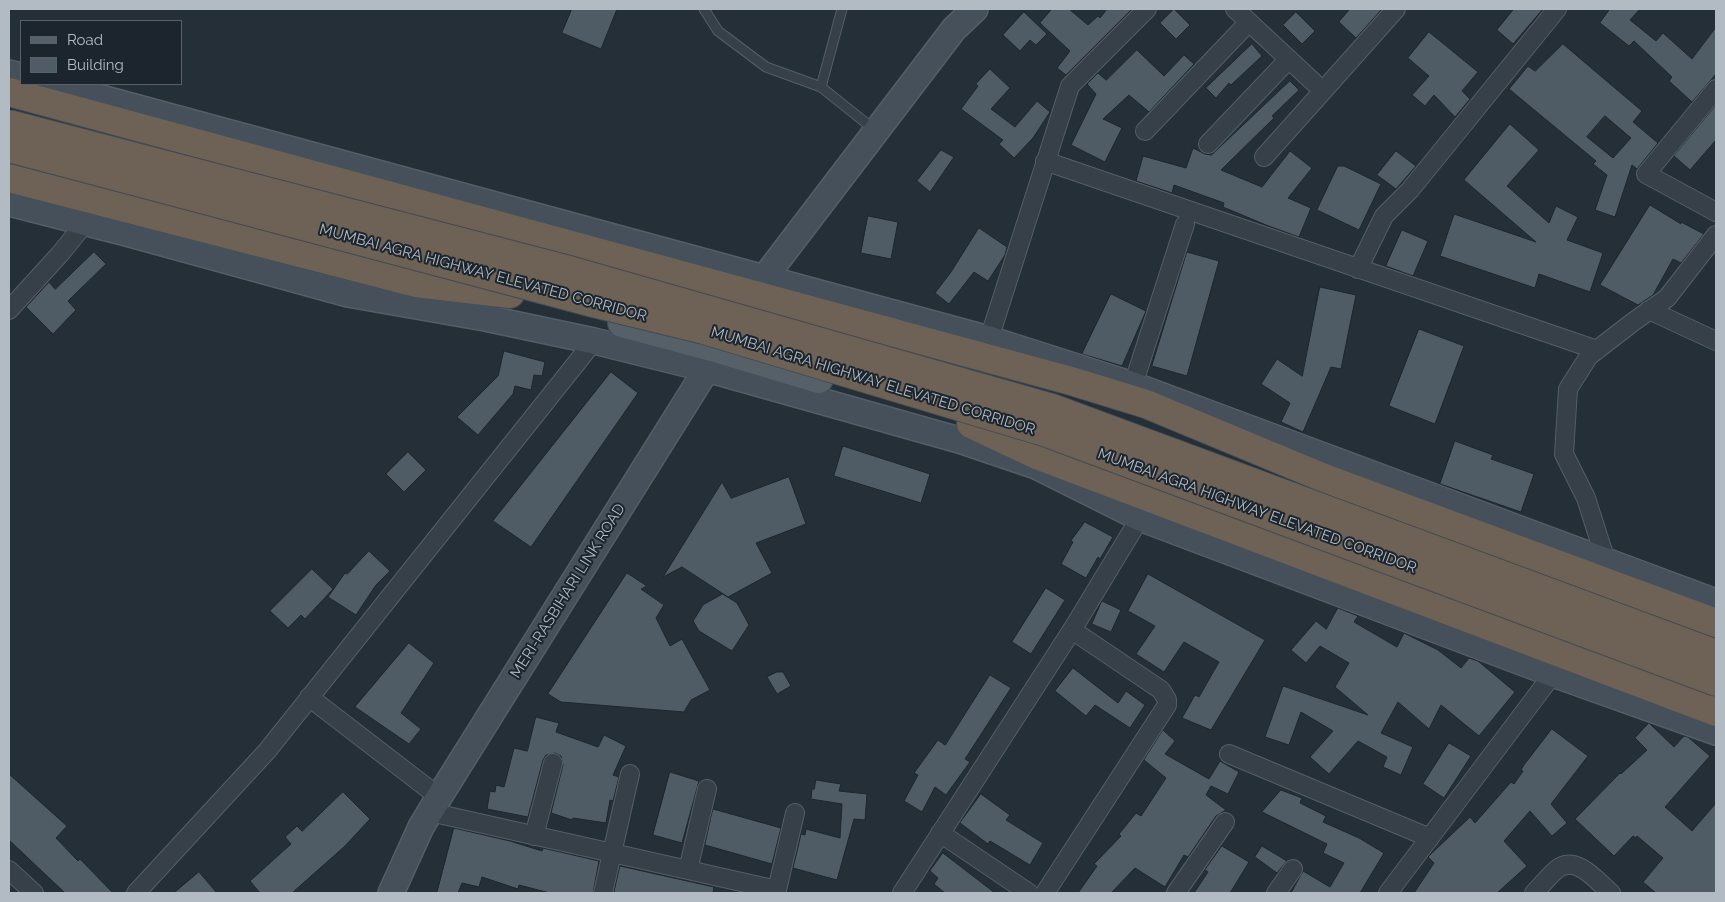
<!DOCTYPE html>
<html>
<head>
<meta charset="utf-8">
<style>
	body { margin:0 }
	#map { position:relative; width:1725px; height:902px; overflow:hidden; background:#242f38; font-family:Raleway,sans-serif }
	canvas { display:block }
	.frame { position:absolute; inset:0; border:10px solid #b2bbc4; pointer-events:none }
	.legend { position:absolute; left:20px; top:20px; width:162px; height:65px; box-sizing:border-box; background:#1c252d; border:1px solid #586169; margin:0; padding:6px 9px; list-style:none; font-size:15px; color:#b2bbc4 }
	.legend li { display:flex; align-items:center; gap:10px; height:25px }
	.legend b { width:25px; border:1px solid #586169 }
</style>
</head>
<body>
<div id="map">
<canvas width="1725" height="902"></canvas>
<div class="frame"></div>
<ul class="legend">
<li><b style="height:6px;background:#556068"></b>Road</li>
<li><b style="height:14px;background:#4f5c66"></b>Building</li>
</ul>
</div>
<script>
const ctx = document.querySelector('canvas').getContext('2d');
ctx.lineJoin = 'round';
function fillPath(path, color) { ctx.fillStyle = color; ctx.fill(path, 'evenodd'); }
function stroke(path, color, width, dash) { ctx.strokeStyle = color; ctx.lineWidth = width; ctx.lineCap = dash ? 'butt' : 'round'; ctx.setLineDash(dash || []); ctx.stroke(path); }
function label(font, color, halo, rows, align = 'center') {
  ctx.font = font + ' Raleway,sans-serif'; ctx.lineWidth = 4; ctx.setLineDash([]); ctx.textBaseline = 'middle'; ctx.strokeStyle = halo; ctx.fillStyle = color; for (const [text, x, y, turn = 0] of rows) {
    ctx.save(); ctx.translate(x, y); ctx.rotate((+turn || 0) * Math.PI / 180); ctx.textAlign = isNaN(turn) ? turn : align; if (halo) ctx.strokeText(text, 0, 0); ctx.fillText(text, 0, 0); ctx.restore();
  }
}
const building = new Path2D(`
	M572 9H617L601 49 562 33Z
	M1052 9H1069L1088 25 1098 16 1100 18 1107 9H1132L1066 75 1057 68 1070 51 1040 23Z
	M1174 9 1190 25 1176 39 1160 23Z
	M1350 9H1382L1356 38 1339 22Z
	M1514 9H1543L1513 44 1497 30Z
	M1610 9H1640L1630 20 1656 41 1663 33 1692 59 1716 27V74L1692 102 1669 81 1672 77 1634 41 1629 46 1600 23Z
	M1024 12 1047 34 1036 45 1030 40 1020 51 1003 35Z
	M1296 12 1315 31 1302 44 1283 25Z
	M1429 32 1478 72 1462 91 1470 99 1455 117 1434 95 1425 106 1412 95 1429 76 1408 58Z
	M1252 44 1262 56 1231 85 1229 83 1216 98 1206 88Z
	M1563 44 1642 111 1633 122 1658 143 1637 169 1632 165 1615 217 1595 210 1607 175 1593 164 1596 161 1509 89 1528 66 1535 71ZM1605 116 1631 138 1613 158 1587 137Z
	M1137 50 1164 76 1184 55 1194 64 1149 112 1129 95 1103 119 1122 128 1105 162 1071 145 1096 94 1087 84 1098 73 1106 80Z
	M990 69 1010 88 991 109 1015 127 1037 101 1050 112 1033 138 1014 158 999 144 1003 140 961 109 978 86 976 84Z
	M1290 81 1299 90 1272 116 1274 118 1221 170 1262 187 1290 151 1312 168 1288 198 1311 208 1299 237 1266 225 1223 207 1224 203 1174 185 1172 193 1136 181 1143 156 1186 168 1193 148 1205 154 1211 155Z
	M1716 105V140L1690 170 1674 156Z
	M1510 124 1539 150 1507 186 1549 223 1556 206 1578 217 1567 240 1603 253 1590 292 1539 274 1535 288 1440 256 1454 214 1536 242 1464 180Z
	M941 150 954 157 930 192 917 181Z
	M1396 151 1416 166 1396 189 1377 175Z
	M1338 166H1344L1381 184 1359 230 1317 210Z
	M1650 205 1681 224V222L1704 234 1681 263 1673 259 1653 295 1638 305 1600 285Z
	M868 216 898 222 891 259 861 253Z
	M979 228 1007 247 1005 255 988 281 974 272 949 304 935 293 951 272Z
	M1402 230 1428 241 1413 276 1386 266Z
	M94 252 106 264 68 301 76 310 53 334 26 307 49 282 55 289Z
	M1187 252 1219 261 1187 376 1152 366Z
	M1320 287 1356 295 1341 369 1331 367 1303 432 1281 422 1290 403 1261 384 1277 359 1302 376Z
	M1111 294 1146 311 1122 366 1082 354Z
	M1419 329 1464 346 1435 424 1389 406Z
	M504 351 545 362 542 376 534 375 531 390 515 386 513 394 478 435 457 417 498 376Z
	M611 372 638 393 531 547 493 521Z
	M1455 441 1493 455 1491 459 1534 474 1521 512 1440 484Z
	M843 446 930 474 921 503 834 476Z
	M408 452 426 470 404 492 386 474Z
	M789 477 806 524 756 543 772 573 728 597 682 567 663 577 722 482 731 498Z
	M1085 522 1113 537 1100 559 1098 557 1086 578 1061 564 1073 542 1071 541Z
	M369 551 390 571 376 585 356 615 328 597 345 573 347 574Z
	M312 569 333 589 305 619 301 615 288 628 270 611Z
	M627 573 647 586 641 589 664 605 656 618 670 646 682 639 710 690 691 700 684 712 561 702 548 694Z
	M1148 574 1265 640 1211 730 1182 718 1195 695 1199 697 1219 662 1184 642 1164 672 1136 654 1155 626 1128 611Z
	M1046 588 1065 600 1031 654 1012 642Z
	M723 594 737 603 749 625 732 651 699 631 693 621 703 605Z
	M1102 601 1121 610 1111 632 1092 624Z
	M1338 608 1358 616 1354 622 1397 647 1404 633 1438 650 1461 668 1469 658 1478 661 1515 692 1479 736 1441 705 1429 729 1398 702 1381 733 1413 747 1401 775 1383 767 1387 757 1358 741 1329 774 1310 757 1333 731 1301 712 1289 745 1265 737 1283 686 1368 715 1335 687 1349 663 1320 646 1306 663 1291 650 1316 621 1326 629Z
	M409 643 434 663 401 713 421 729 409 744 355 707Z
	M1073 668 1118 703 1126 691 1145 705 1130 728 1095 705 1086 716 1055 691Z
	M777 672H783L791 686 777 694 767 677Z
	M990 675 1011 688 965 759 970 762 946 795 935 787 922 812 904 801 918 775 914 773 938 740 945 745Z
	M536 717 559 723 556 732 598 747 604 735 626 746 613 775 619 777 613 801 610 800 606 823 573 818 572 820 551 813 563 765 561 756 555 753 546 755 543 760 528 817 487 809 490 791 495 792 496 785 504 787 514 748 527 751Z
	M1649 723 1674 747 1684 736 1688 737 1710 756 1665 807 1692 831 1716 803V893H1656L1643 882 1663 858 1637 836 1636 838 1633 836 1614 856 1575 819 1620 773 1621 774 1647 750 1635 738Z
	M1552 729 1588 756 1551 804 1567 823 1552 836 1530 811 1504 841 1527 866 1497 893H1414L1434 863 1428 857 1433 852 1470 817 1475 823 1511 782 1514 784 1523 771 1521 770 1524 765Z
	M1163 730 1175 741 1165 754 1209 779 1220 761 1239 772 1228 794 1211 786 1206 795 1226 810 1216 816 1188 857 1184 855 1165 887 1135 868 1111 893H1078L1097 866 1094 864 1121 836 1119 834 1136 813 1141 816 1166 778 1144 760Z
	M1449 743 1471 756 1444 798 1423 784Z
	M670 772 699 781 682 843 653 835Z
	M9 774 67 826 56 838 78 861 80 859 113 893H65L9 840Z
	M816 780 841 784 839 791 867 794 865 820 854 819 837 880 793 868 801 834 805 835 806 829 840 838 842 804 811 799 812 789H814Z
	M1281 790 1302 798 1300 803 1326 816 1323 822 1359 838 1384 853 1360 893H1291L1303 871 1330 887 1344 863 1323 853 1327 844 1262 812Z
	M343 792 370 819 345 846 292 893H260L250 881 291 844 285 837 297 826 302 831Z
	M981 794 1010 815 1006 820 1043 843 1030 865 990 841 988 844 960 823Z
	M713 809 781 828 772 864 705 845Z
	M454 828 510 841 542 851 543 848 599 861 593 893H550L519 885 518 889 482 877 479 887 462 883 458 893H437Z
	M1222 846 1249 862 1230 893H1194L1208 872 1205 870Z
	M1262 846 1287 861 1277 873 1255 857Z
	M943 853 995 893H945L934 884 938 878 930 871Z
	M620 866 714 887 713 893H614Z
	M199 872 217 893H174Z`);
fillPath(building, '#4f5c66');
stroke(building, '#1e272f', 1);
const lane = new Path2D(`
	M704 9 718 31 766 67 821 87 876 131
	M821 87 842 9`);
const street = new Path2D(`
	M1235 9 1323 91 1396 9
	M1716 89 1646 174 1716 212
	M1145 131 1249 22
	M1208 144 1289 59
	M1264 157 1323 91
	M1045 161 1597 350
	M1358 269 1384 216 1410 190 1557 9
	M9 310 60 254 86 222
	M1649 310 1716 341
	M989 339 1070 86 1147 9
	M1133 385 1185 224
	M1606 561 1586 498 1564 454 1568 389 1589 356 1633 322 1667 298 1716 235
	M309 697 439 797
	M1229 754 1430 838
	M430 812 777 890
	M940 833 1029 893
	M534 836 553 763
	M9 870 34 893
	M688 870 707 789
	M136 893 267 751 594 341
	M603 893 630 774
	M774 893 777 890 795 813
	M902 893 1072 630 1140 518
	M1045 893 1167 705V700L1161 690 1072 630
	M1176 893 1225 822
	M1276 893 1293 869
	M1388 893 1553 674
	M1534 893C1541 886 1548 877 1556 870 1575 853 1597 881 1611 893`);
const secondary = new Path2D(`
	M9 73 21 76
	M50 84 989 339 1133 385 1716 602
	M9 203 126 233 348 294 485 318 594 341 707 369 959 440 1036 466 1140 518 1553 674 1716 732
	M755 290 954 29 975 9
	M391 893 421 827 439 797 715 356`);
const primary = new Path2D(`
	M622 323 719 349 819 379`);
const highway = new Path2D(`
	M9 92 1071 381 1146 404 1324 478 1716 623
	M9 178 416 283 510 294
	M971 424 1039 456 1716 712`);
stroke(lane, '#555e66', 11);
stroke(street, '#555e66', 20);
stroke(secondary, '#555e66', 28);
stroke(primary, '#434c54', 30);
stroke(highway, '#424b53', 30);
stroke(lane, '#374048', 9);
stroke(street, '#374048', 18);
stroke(secondary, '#45505b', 25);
stroke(primary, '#556068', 28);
stroke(highway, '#6e6155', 28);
const highwayBridge = new Path2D(`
	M9 124 562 268 1052 408 1716 654
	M9 148 593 303 704 330 1044 432 1716 682`);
stroke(highwayBridge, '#424b53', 30, []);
stroke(highwayBridge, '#6e6155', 28);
label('15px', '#b2bbc4', '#1c252d', [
	["MUMBAI AGRA HIGHWAY ELEVATED CORRIDOR",483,273,15],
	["MUMBAI AGRA HIGHWAY ELEVATED CORRIDOR",873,381,17],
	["MUMBAI AGRA HIGHWAY ELEVATED CORRIDOR",1257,511,20],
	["MERI-RASBIHARI LINK ROAD",568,591,-58]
]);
</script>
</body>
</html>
